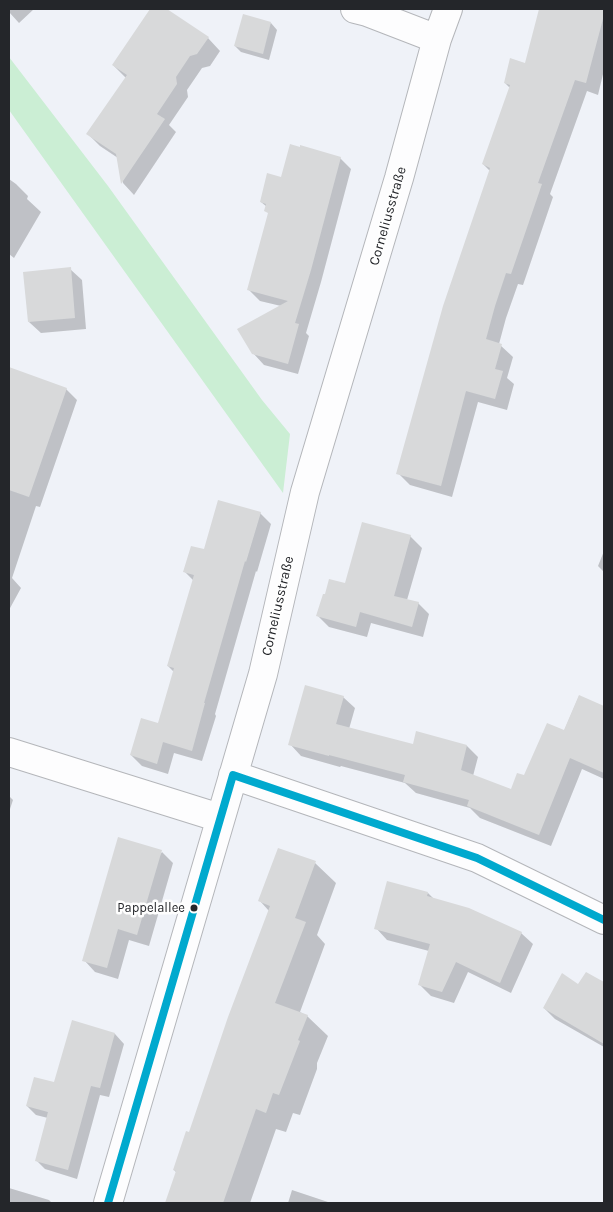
<!DOCTYPE html>
<html>
<head>
<meta charset="utf-8">
<style>
	body { margin:0 }
	#map { position:relative; width:613px; height:1212px; overflow:hidden; background:#eff2f8; font-family:Karla,sans-serif }
	canvas { display:block }
	.frame { position:absolute; inset:0; border:10px solid #24262a; pointer-events:none }
</style>
</head>
<body>
<div id="map">
<canvas width="613" height="1212"></canvas>
<div class="frame"></div>
</div>
<script>
const ctx = document.querySelector('canvas').getContext('2d');
ctx.lineJoin = 'round';
function fillPath(path, color) { ctx.fillStyle = color; ctx.fill(path, 'evenodd'); }
function stroke(path, color, width, dash) { ctx.strokeStyle = color; ctx.lineWidth = width; ctx.lineCap = dash ? 'butt' : 'round'; ctx.setLineDash(dash || []); ctx.stroke(path); }
function label(font, color, halo, rows, align = 'center') {
  ctx.font = font + ' Karla,sans-serif'; ctx.lineWidth = 5; ctx.setLineDash([]); ctx.textBaseline = 'middle'; ctx.strokeStyle = halo; ctx.fillStyle = color; for (const [text, x, y, turn = 0] of rows) {
    ctx.save(); ctx.translate(x, y); ctx.rotate((+turn || 0) * Math.PI / 180); ctx.textAlign = isNaN(turn) ? turn : align; if (halo) ctx.strokeText(text, 0, 0); ctx.fillText(text, 0, 0); ctx.restore();
  }
}
fillPath(new Path2D(`
	M9 57 108 186 262 400 290 434 283 493 9 110Z`), '#cbeed4');
fillPath(new Path2D(`
	M9 9H34L19 23 9 12Z
	M152 9H164L208 38 220 51 210 66 202 68 187 90 188 97 169 125 176 132 134 195 123 183 118 158 100 146 88 134 126 78 113 65Z
	M541 9H604V70L598 95 587 91 550 194 553 197 523 285 518 284 506 318 499 344 513 357 507 378 514 384 507 410 478 402 452 497 410 485 398 473 490 171 483 164 510 88 505 83 526 64Z
	M271 23 277 30 269 60 241 52 235 46Z
	M340 158 351 169 321 282 306 333 309 336 298 374 264 365 253 353 281 306 260 301 249 290 269 214 267 207 261 202 282 178Z
	M9 179 16 184 28 196 27 199 41 212 14 258 9 254Z
	M70 269 82 280 86 329 41 333 29 322Z
	M9 369 66 389 77 400 40 507 36 506 12 578 21 588 9 610Z
	M260 513 271 524 257 572 256 571 215 714 216 716 202 761 174 753 168 774 142 766 131 755 158 725 174 672 168 666 194 581 185 572 205 551Z
	M410 536 422 548 407 600 418 603 429 614 423 637 371 623 367 637 329 627 318 616 346 585Z
	M604 551V572L598 566Z
	M579 696 604 707V779L582 769 551 846 480 818 470 808 416 793 405 783 341 766 340 767 301 756 290 744 343 697 355 708 349 729 414 746H467L478 757 473 776 512 790 525 777 564 731Z
	M9 796 13 800 9 812Z
	M162 852 173 863 149 946 129 940 118 979 95 972 84 960Z
	M315 863 336 883 317 935 325 944 300 1012 307 1016 328 1036 317 1063V1069L300 1115 293 1113 286 1132 276 1129 250 1203H167L177 1173 174 1170 190 1134 269 911 260 901Z
	M428 893 435 900 521 933 533 944 511 993 468 972 454 1003 431 996 420 985 429 951 387 940 376 928Z
	M586 973 604 984V1047L555 1019 544 1008 579 986Z
	M73 1022 115 1034 124 1044 109 1097 100 1095 77 1179 45 1169 36 1160 48 1118 36 1115 27 1106 55 1084Z
	M9 1188 49 1200 52 1203H9Z
	M292 1190 331 1203H288Z`), '#0003');
fillPath(new Path2D(`
	M150 9H167L209 37 197 54 190 56 176 77 177 84 157 114 165 119 121 184 116 154 86 134 127 75 112 65Z
	M539 9H604V15L586 83 575 80 538 183 542 184 511 274 506 273 495 306 486 339 502 344 495 369 503 371 495 399 466 391 441 486 396 474 443 306 490 168 482 164 510 85 504 83 510 58 525 63Z
	M243 14 271 22 263 54 234 46Z
	M290 144 300 147V145L341 157 311 270 295 323 299 324 288 364 252 354 237 329 288 301 247 290 268 213 264 211 266 204 260 202 267 173 281 177Z
	M71 267 75 318 28 322 23 272Z
	M9 367 67 388 29 497 9 490Z
	M218 500 261 512 246 562 245 561 204 703H205L192 751 163 742 157 764 130 755 141 718 158 723 174 668 167 666 194 575 183 572 191 546 204 549Z
	M362 522 411 535 394 596 419 602 412 627 360 612 356 627 316 616 323 594H325L329 579 345 583Z
	M305 685 344 696 336 724 413 744 416 731 467 745 461 770 511 789 517 773 524 775 547 723 564 730 579 695 604 706V773L570 758 539 835 467 806 469 800 403 782 405 775 329 755V756L288 745Z
	M118 837 162 850 137 935 118 929 107 968 82 961Z
	M278 848 316 861 295 918 306 922 275 1003 308 1015 298 1040 300 1041 279 1095 273 1093 266 1113 256 1109 223 1203H165L176 1171 173 1170 186 1131 189 1132 228 1017 270 906 258 901Z
	M387 881 428 892 427 896 469 908 522 932 500 983 456 962 442 992 418 985 430 944 374 929Z
	M586 972 604 982V1044L543 1008 562 973 578 984Z
	M72 1020 115 1033 100 1088 91 1086 68 1170 35 1161 48 1112 26 1106 34 1077 54 1082Z`), '#d8d9da');
const street = new Path2D(`
	M355 9 367 12 437 39
	M9 752 220 818
	M233 775 477 858 604 920
	M108 1203 263 674 305 492 399 178 437 39 448 9`);
stroke(street, '#b4b6ba', 30);
stroke(street, '#fdfdfe', 28);
stroke(new Path2D(`
	M233 775 477 858 604 920
	M108 1203 233 775`), '#00a9ce', 8);
for (const [x, y, r, color] of [
	[194,908,4.5,"#24262a"]
]) { const dot = new Path2D(); dot.arc(x, y, r, 0, 2 * Math.PI); ctx.fillStyle = color; ctx.fill(dot); stroke(dot, '#fefefe', 2); }
label('13px', '#24262a', '#fefefe', [
	["Pappelallee",185,908]
], 'right');
label('14px', '#24262a', '#fefefe', [
	["Corneliusstraße",388,216,-74],
	["Corneliusstraße",278,606,-77]
]);
</script>
</body>
</html>
